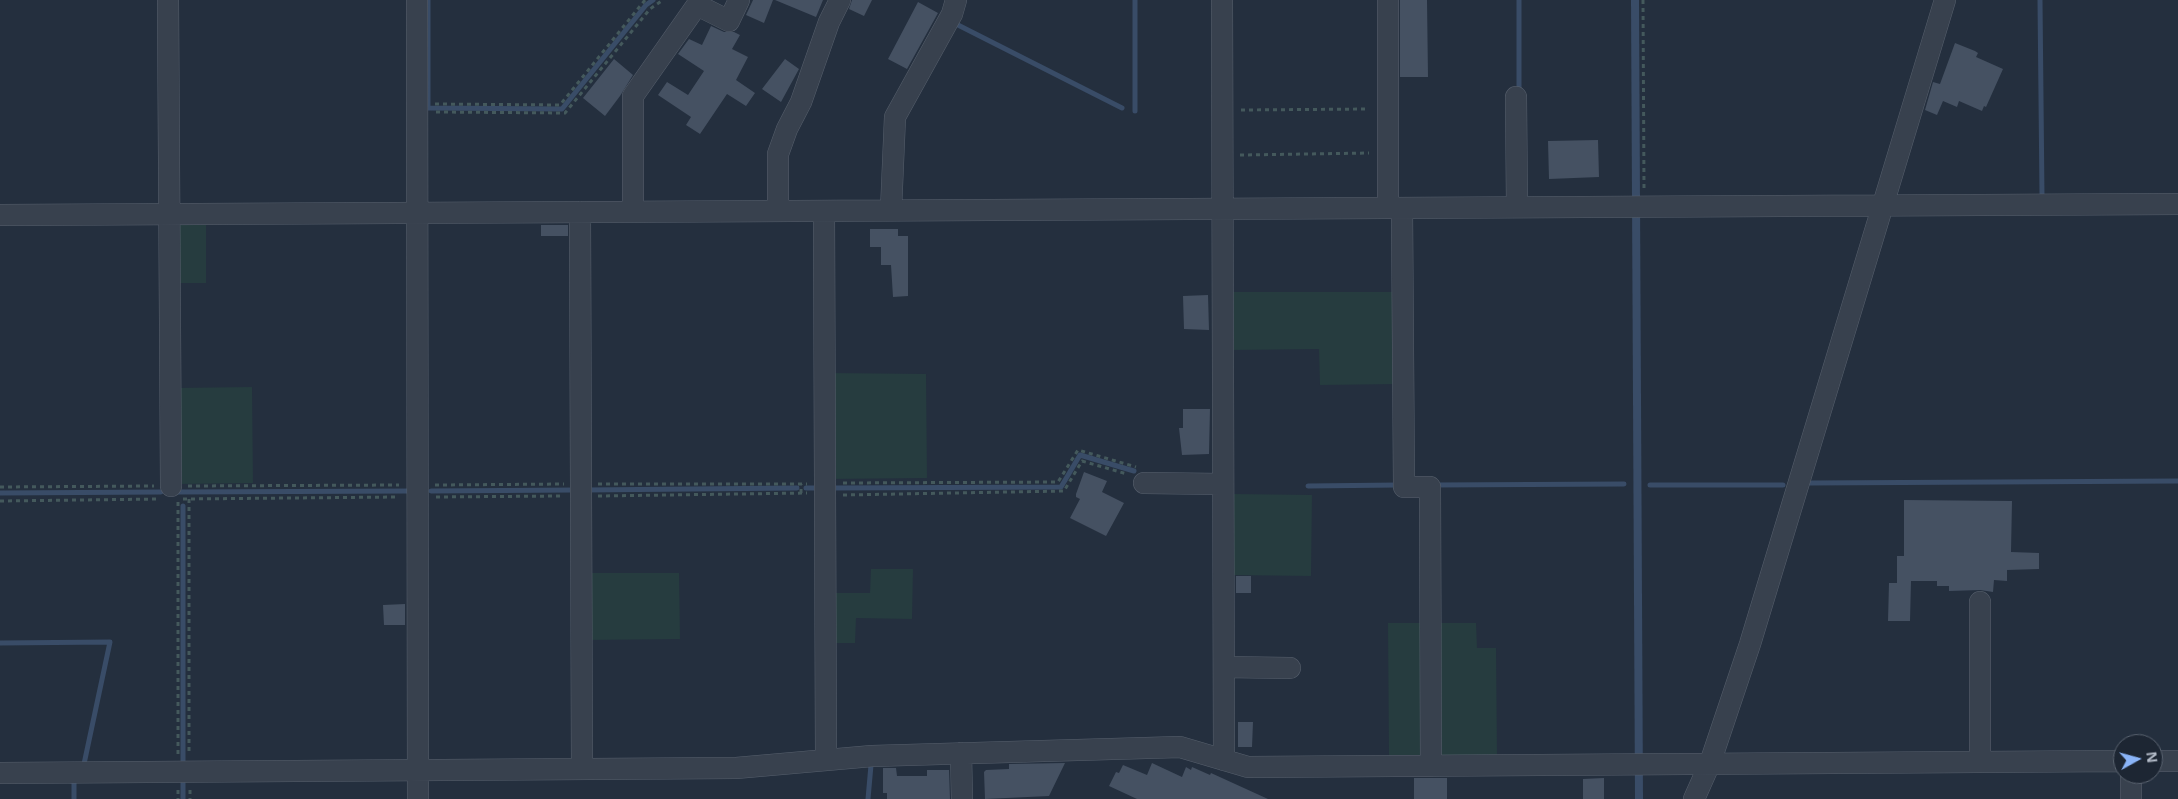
<!DOCTYPE html>
<html>
<head>
<meta charset="utf-8">
<style>
	body { margin:0 }
	#map { position:relative; width:2178px; height:799px; overflow:hidden; background:#242f3e; font-family:"Noto Sans",sans-serif }
	canvas { display:block }
	.north { position:absolute; left:2113px; top:734px; width:50px; height:50px; box-sizing:border-box; background:#1d2633; border:1px solid #59626f; border-radius:50%; rotate:83deg; font-size:14px; font-weight:700; line-height:20px; text-align:center; color:#b4bcc9 }
	.north::after { content:''; display:block; margin:auto; width:18px; height:22px; background:#8ab4f8; clip-path:polygon(50% 0,100% 100%,50% 72%,0 100%) }
</style>
</head>
<body>
<div id="map">
<canvas width="2178" height="799"></canvas>
<div class="north">N</div>
</div>
<script>
const ctx = document.querySelector('canvas').getContext('2d');
ctx.lineJoin = 'round';
function fillPath(path, color) { ctx.fillStyle = color; ctx.fill(path, 'evenodd'); }
function stroke(path, color, width, dash) { ctx.strokeStyle = color; ctx.lineWidth = width; ctx.lineCap = dash ? 'butt' : 'round'; ctx.setLineDash(dash || []); ctx.stroke(path); }
fillPath(new Path2D(`
	M176 219H206V283H173Z
	M1231 292H1398L1399 384 1320 385 1319 349 1231 350Z
	M828 373 926 374 927 478 827 479Z
	M252 387 253 483 176 484 175 388Z
	M1233 494 1312 495 1311 576 1232 575Z
	M871 569H913L912 619 856 618 855 643H829V593H870Z
	M584 573H679L680 639 584 640Z
	M1388 623H1427L1424 758H1389Z
	M1435 623H1476L1477 648H1496L1497 757 1439 758Z`), '#263c3f');
fillPath(new Path2D(`
	M1631 0H1639L1643 799H1635Z`), '#394c67');
stroke(new Path2D(`
	M428 0V108L562 109 646 5 653 0
	M1135 0V111
	M1519 0V93
	M2040 0 2042 196
	M955 21 956 24 1122 108
	M1810 483 2178 481
	M1435 485 1624 484
	M1650 485H1783
	M1308 486 1398 485
	M806 488H818
	M830 488 1061 487 1080 455 1134 471
	M586 490 797 488
	M431 491 574 490
	M178 492 411 491
	M0 493 161 492
	M183 506V762
	M0 643 110 642 84 764
	M71 781H74V799
	M183 799V779
	M868 799 871 765`), '#394c67', 5);
fillPath(new Path2D(`
	M753 0H773L764 23 746 15Z
	M775 0H823L816 17Z
	M852 0H872L864 16 849 9Z
	M1400 0H1427L1428 77H1400Z
	M918 2 938 13 907 69 888 59Z
	M711 26 724 32H734L740 35 732 49 748 57 736 80 755 93 746 106 727 94 700 134 686 125 691 117 658 95 667 82 688 95 704 71 678 54 689 39 702 45Z
	M1955 43 1975 51 1978 53 1976 57 2003 69 1986 107 1984 106 1982 111 1959 101 1957 107 1943 101 1937 115 1925 110 1933 82 1940 84Z
	M614 59 633 75 620 96 605 116 583 98Z
	M785 59 799 69 781 102 762 89Z
	M1598 140 1599 177 1549 179 1548 141Z
	M541 225H568V236H541Z
	M870 229H898V236H908V296L893 297 891 265H881V247H870Z
	M1208 295 1209 330 1184 329 1183 296Z
	M1183 409H1210L1209 454 1182 455 1179 428H1183Z
	M1084 472 1107 481 1102 492 1124 503 1106 536 1070 518 1080 499 1076 497V494Z
	M1904 500 2012 501 2011 552 2039 553V569L2007 570V581L1994 580 1993 592 1980 590 1949 591V586H1937V581H1911L1910 621H1888L1889 583H1897V556H1904Z
	M1236 576H1251V593H1236Z
	M405 604V625H384L383 605Z
	M1238 722H1253L1252 747H1238Z
	M1065 763 1049 796 985 799 984 772 986 770 1009 769V764Z
	M1152 763 1182 777 1186 767 1191 770 1192 767 1210 775 1211 773 1268 799H1137L1109 786 1116 772 1119 773 1123 765 1147 775Z
	M883 768H896L897 776H927V770H949L950 799H887V793H883Z
	M1414 778H1447V799H1414Z
	M1604 778V799H1583V779Z`), '#455162');
const minor = new Path2D(`
	M168 0 171 486
	M417 0 418 799
	M1222 0 1224 760
	M1388 0V208
	M1516 97 1517 207
	M1402 208 1404 487H1430L1431 766
	M891 210 895 117 952 14 956 0
	M778 211V154L787 129 801 102 829 22 840 0
	M824 211 826 760
	M580 212 582 769
	M633 212V96L697 5 729 21 739 0
	M0 215 2178 204
	M1144 483 1222 484
	M1224 667 1290 668
	M961 753 962 799
	M2153 761H2178
	M1980 762V602
	M0 773 736 768 872 756 1180 747 1248 767 2123 761
	M2131 774V799
	M1694 799 1710 763 1750 644 1945 0`);
stroke(minor, '#565f6c', 22);
stroke(new Path2D(`
	M1643 0 1644 188
	M435 104 560 105 645 0
	M1241 110 1369 109
	M436 112 565 113 650 9 663 0
	M1240 155 1369 153
	M843 483 1058 482 1078 450 1136 467
	M598 484H807
	M435 485 564 484
	M188 486 399 485
	M0 487 154 486
	M801 493V484
	M843 495 1064 491 1082 461 1127 474
	M598 496 807 493
	M436 497 562 496
	M183 499 399 497
	M189 499V753
	M0 501 159 499
	M178 502V754
	M178 790V799
	M190 790V799`), '#44595c', 3, [4, 4]);
stroke(minor, '#38414e', 21);
</script>
</body>
</html>
